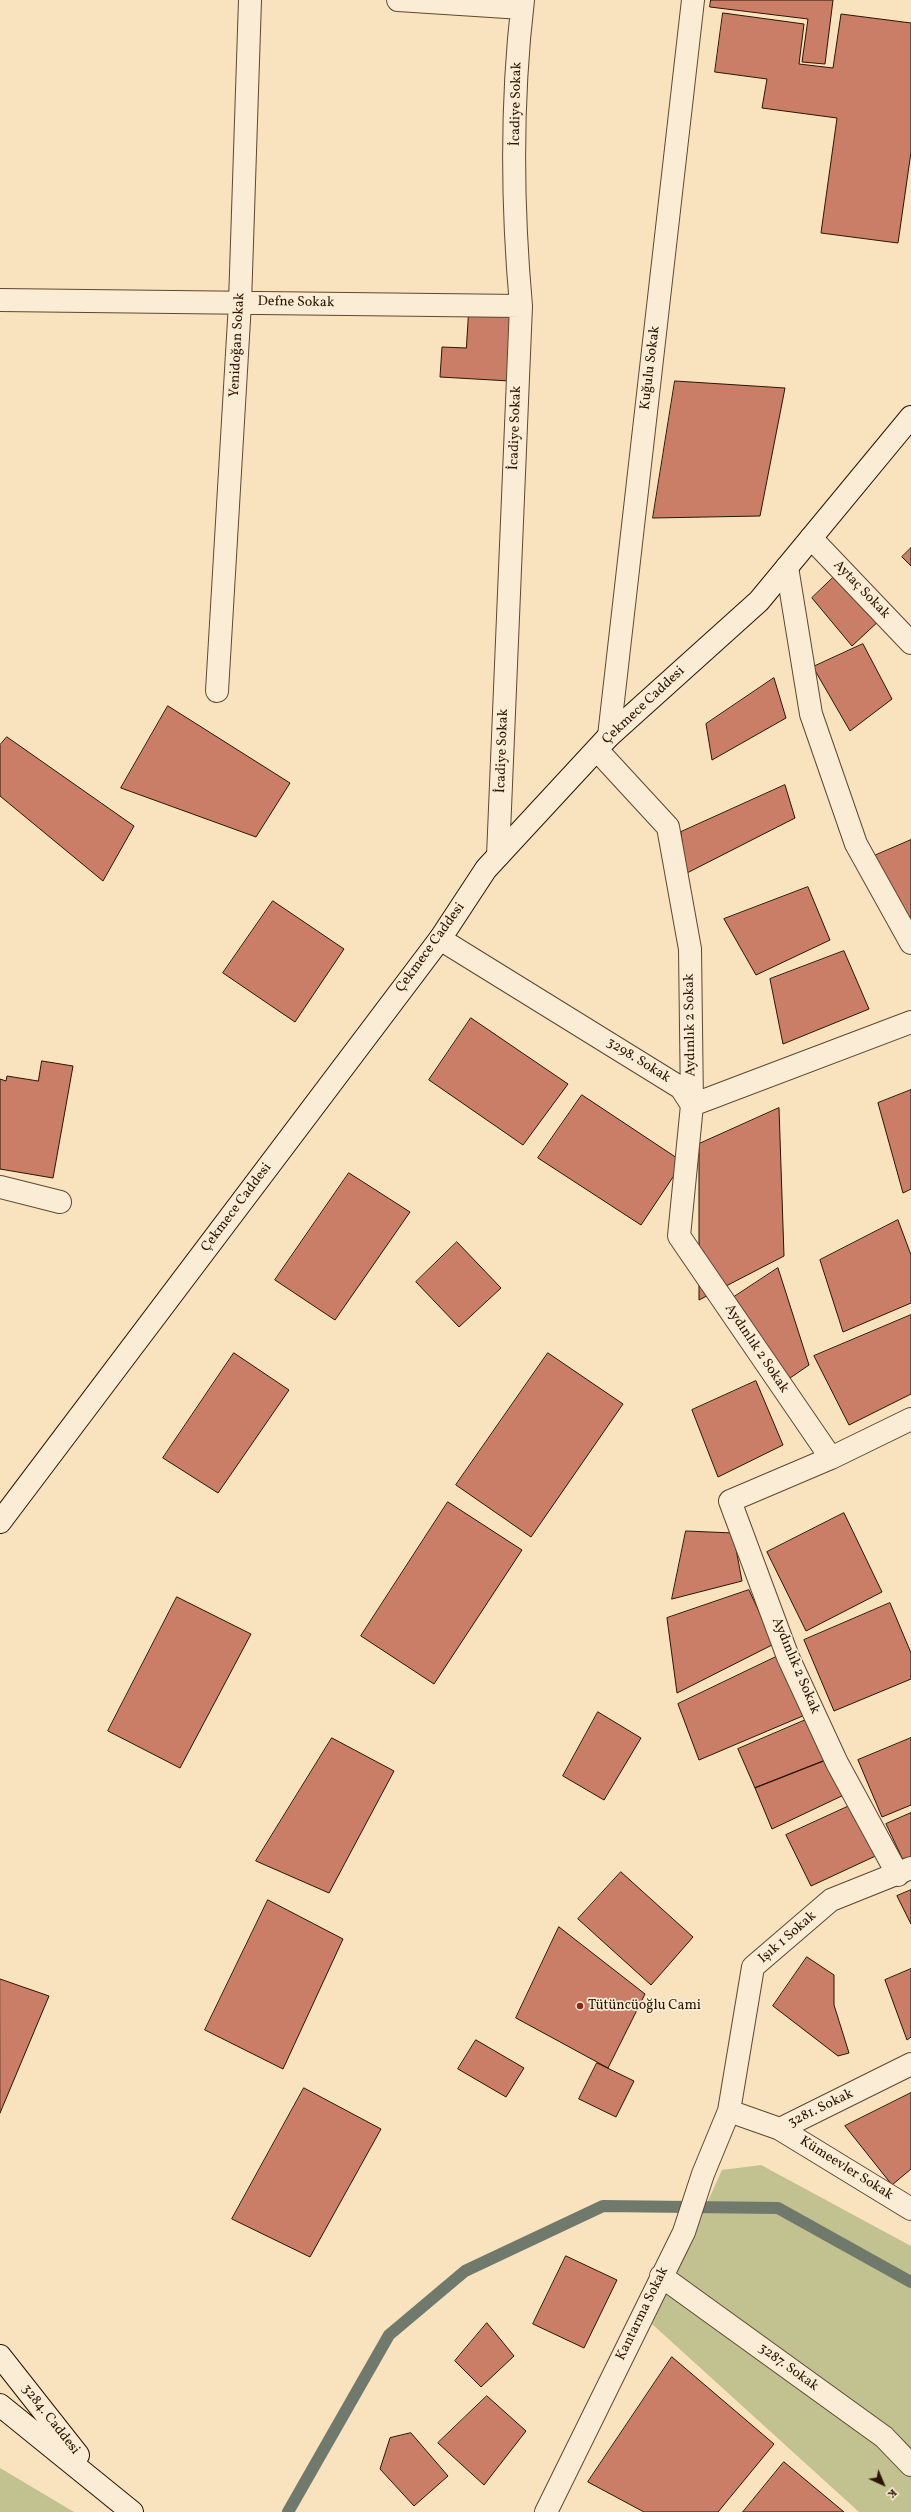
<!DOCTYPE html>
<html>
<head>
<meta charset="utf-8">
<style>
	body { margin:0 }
	#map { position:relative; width:911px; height:2512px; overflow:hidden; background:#f9e2be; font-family:Vollkorn,serif }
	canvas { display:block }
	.north { position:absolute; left:863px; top:2464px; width:40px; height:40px; -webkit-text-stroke:3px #fbecd5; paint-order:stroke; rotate:136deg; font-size:11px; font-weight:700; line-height:16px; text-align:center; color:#2b1501 }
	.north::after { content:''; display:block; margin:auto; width:14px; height:18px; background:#2b1501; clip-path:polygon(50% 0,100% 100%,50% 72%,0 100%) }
</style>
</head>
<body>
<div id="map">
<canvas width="911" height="2512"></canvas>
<div class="north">K</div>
</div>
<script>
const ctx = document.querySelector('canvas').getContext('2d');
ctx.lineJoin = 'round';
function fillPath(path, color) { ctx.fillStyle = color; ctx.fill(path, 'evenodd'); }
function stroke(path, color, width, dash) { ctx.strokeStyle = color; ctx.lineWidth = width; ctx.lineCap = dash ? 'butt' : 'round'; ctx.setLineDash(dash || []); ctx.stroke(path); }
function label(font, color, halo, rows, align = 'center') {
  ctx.font = font + ' Vollkorn,serif'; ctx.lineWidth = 3.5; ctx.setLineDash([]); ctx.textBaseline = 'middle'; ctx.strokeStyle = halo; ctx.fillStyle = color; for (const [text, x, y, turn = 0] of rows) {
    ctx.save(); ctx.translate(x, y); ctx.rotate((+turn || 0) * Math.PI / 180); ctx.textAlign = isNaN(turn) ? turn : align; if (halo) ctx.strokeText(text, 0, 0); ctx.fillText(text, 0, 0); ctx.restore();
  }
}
fillPath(new Path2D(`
	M761 2165 911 2246V2512H859L652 2324 722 2170Z
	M0 2468 74 2512H0Z`), '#c1c28f');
stroke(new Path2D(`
	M288 2512 389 2335 465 2271 603 2206 778 2208 911 2282`), '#707a6c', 12);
const building = new Path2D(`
	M711 0H833L825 64 802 62 808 19 710 7Z
	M723 13 804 24 799 64 833 68 841 14 911 23V152L898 243 821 233 837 118 762 108 767 79 715 72Z
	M469 312 514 315 510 381 440 377 442 347 466 348Z
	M675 381 785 388 760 516 653 518Z
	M911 548V566L902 557Z
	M838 573 882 618 852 646 812 598Z
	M863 644 892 699 850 731 813 667Z
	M774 678 786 718 712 760 706 724Z
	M168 706 290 783 256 837 121 788Z
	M7 737 134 826 103 881 0 796V745Z
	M785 785 795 818 685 874 681 832Z
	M911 840V927L874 856Z
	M808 887 830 940 756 975 724 919Z
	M273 901 344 949 295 1022 223 973Z
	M844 951 869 1009 783 1044 770 979Z
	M471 1018 568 1084 523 1145 429 1080Z
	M42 1061 73 1066 53 1178 0 1169V1079L6 1081 7 1076 38 1081Z
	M911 1090V1189L903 1193 878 1103Z
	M582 1095 683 1162 641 1225 538 1158Z
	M779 1108 784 1256 699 1300V1144Z
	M349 1173 410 1212 335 1320 275 1280Z
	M898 1220 911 1255V1303L843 1332 820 1260Z
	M457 1242 501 1288 459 1327 416 1282Z
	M778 1268 809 1365 774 1389 728 1301Z
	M911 1315V1394L849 1425 814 1356Z
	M234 1353 289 1390 218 1493 163 1458Z
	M548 1353 623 1404 531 1537 456 1485Z
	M756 1381 783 1445 718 1477 692 1410Z
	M448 1502 522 1550 434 1684 361 1636Z
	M844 1513 882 1592 806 1631 767 1552Z
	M686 1531 733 1533 742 1581 672 1599Z
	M749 1590 774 1644 677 1693 667 1618Z
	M177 1597 251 1634 180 1768 108 1731Z
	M890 1603 911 1653V1679L834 1711 804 1640Z
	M778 1656 805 1715 699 1760 678 1704Z
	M598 1712 641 1738 604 1800 563 1776Z
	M815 1716 834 1757 755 1788 738 1749Z
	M332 1738 394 1771 329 1893 256 1861Z
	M911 1738V1805L882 1817 858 1760Z
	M834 1757 848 1793 772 1829 755 1788Z
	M858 1802 882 1853 811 1886 786 1835Z
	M911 1813V1859L904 1862 886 1824Z
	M621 1872 693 1937 651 1985 578 1919Z
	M911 1890V1924L897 1896Z
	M268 1900 343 1939 283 2069 205 2030Z
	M559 1927 645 1994 608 2068 516 2018Z
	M807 1957 834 1975V2005L849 2053 838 2056 773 2006Z
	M911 1969V2037L907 2040 885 1980Z
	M0 1979 49 1996 0 2113Z
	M476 2040 524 2068 506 2097 458 2069Z
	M597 2063 634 2081 616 2117 579 2099Z
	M304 2088 381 2129 310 2257 232 2219Z
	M911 2093V2169L892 2185 845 2126Z
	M566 2256 617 2280 584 2348 533 2324Z
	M487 2323 514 2356 481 2387 455 2361Z
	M672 2357 774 2444 718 2512H644L588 2482Z
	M487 2396 526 2431 484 2485 438 2443Z
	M411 2433 448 2476 414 2506 380 2469 390 2438Z
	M784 2462 844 2512H743Z`);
fillPath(building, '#cb7e67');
stroke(building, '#2b1501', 1);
const minor = new Path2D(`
	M398 0 522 8
	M0 300 521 306
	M811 538 911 643
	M787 567 811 714 856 844 911 943
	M217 691 240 303 250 0
	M609 736 693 0
	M597 750 668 827 690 949 692 1105 679 1236 831 1458 730 1501 788 1657 837 1763 898 1875
	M498 856 521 306C512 205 511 101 523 0
	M440 939 681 1088 692 1105 911 1022
	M0 1187 60 1202
	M831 1458 911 1419
	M729 2111 780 2129 911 2064
	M780 2129 911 2209
	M661 2276 884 2437 911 2465
	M546 2512 684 2232 703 2174 729 2111 753 1967 831 1900 911 1868`);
const secondary = new Path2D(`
	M0 1522 440 939 486 869 498 856 609 736 759 601 911 417
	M0 2356 78 2455
	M0 2405 132 2512`);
stroke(minor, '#5e4830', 24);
stroke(secondary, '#2b1501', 24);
stroke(minor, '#fbecd5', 22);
stroke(secondary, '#fbecd5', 22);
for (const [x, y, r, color] of [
	[580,2006,4,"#8f2418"]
]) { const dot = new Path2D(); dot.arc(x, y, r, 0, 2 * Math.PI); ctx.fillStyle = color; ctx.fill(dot); stroke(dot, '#fbecd5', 1.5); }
label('14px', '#2b1501', '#fbecd5', [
	["İcadiye Sokak",517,104,-89],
	["Defne Sokak",296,303,1],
	["Yenidoğan Sokak",238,345,-87],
	["Kuğulu Sokak",651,368,-83],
	["İcadiye Sokak",516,428,-88],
	["Aytaç Sokak",861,590,46],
	["Çekmece Caddesi",644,706,-43],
	["İcadiye Sokak",503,751,-88],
	["Çekmece Caddesi",431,948,-54],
	["Aydınlık 2 Sokak",691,1025,-91],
	["3298. Sokak",638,1061,32],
	["Çekmece Caddesi",237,1208,-53],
	["Aydınlık 2 Sokak",756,1349,56],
	["Aydınlık 2 Sokak",795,1666,67],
	["Işık 1 Sokak",788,1938,-41],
	["3281. Sokak",821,2109,-26],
	["Kümeevler Sokak",846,2169,32],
	["Kantarma Sokak",643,2314,-64],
	["3287. Sokak",788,2368,36],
	["3284. Caddesi",50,2420,52]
]);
label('14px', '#2b1501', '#fbecd5', [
	["Tütüncüoğlu Cami",588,2006]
], 'left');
</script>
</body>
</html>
